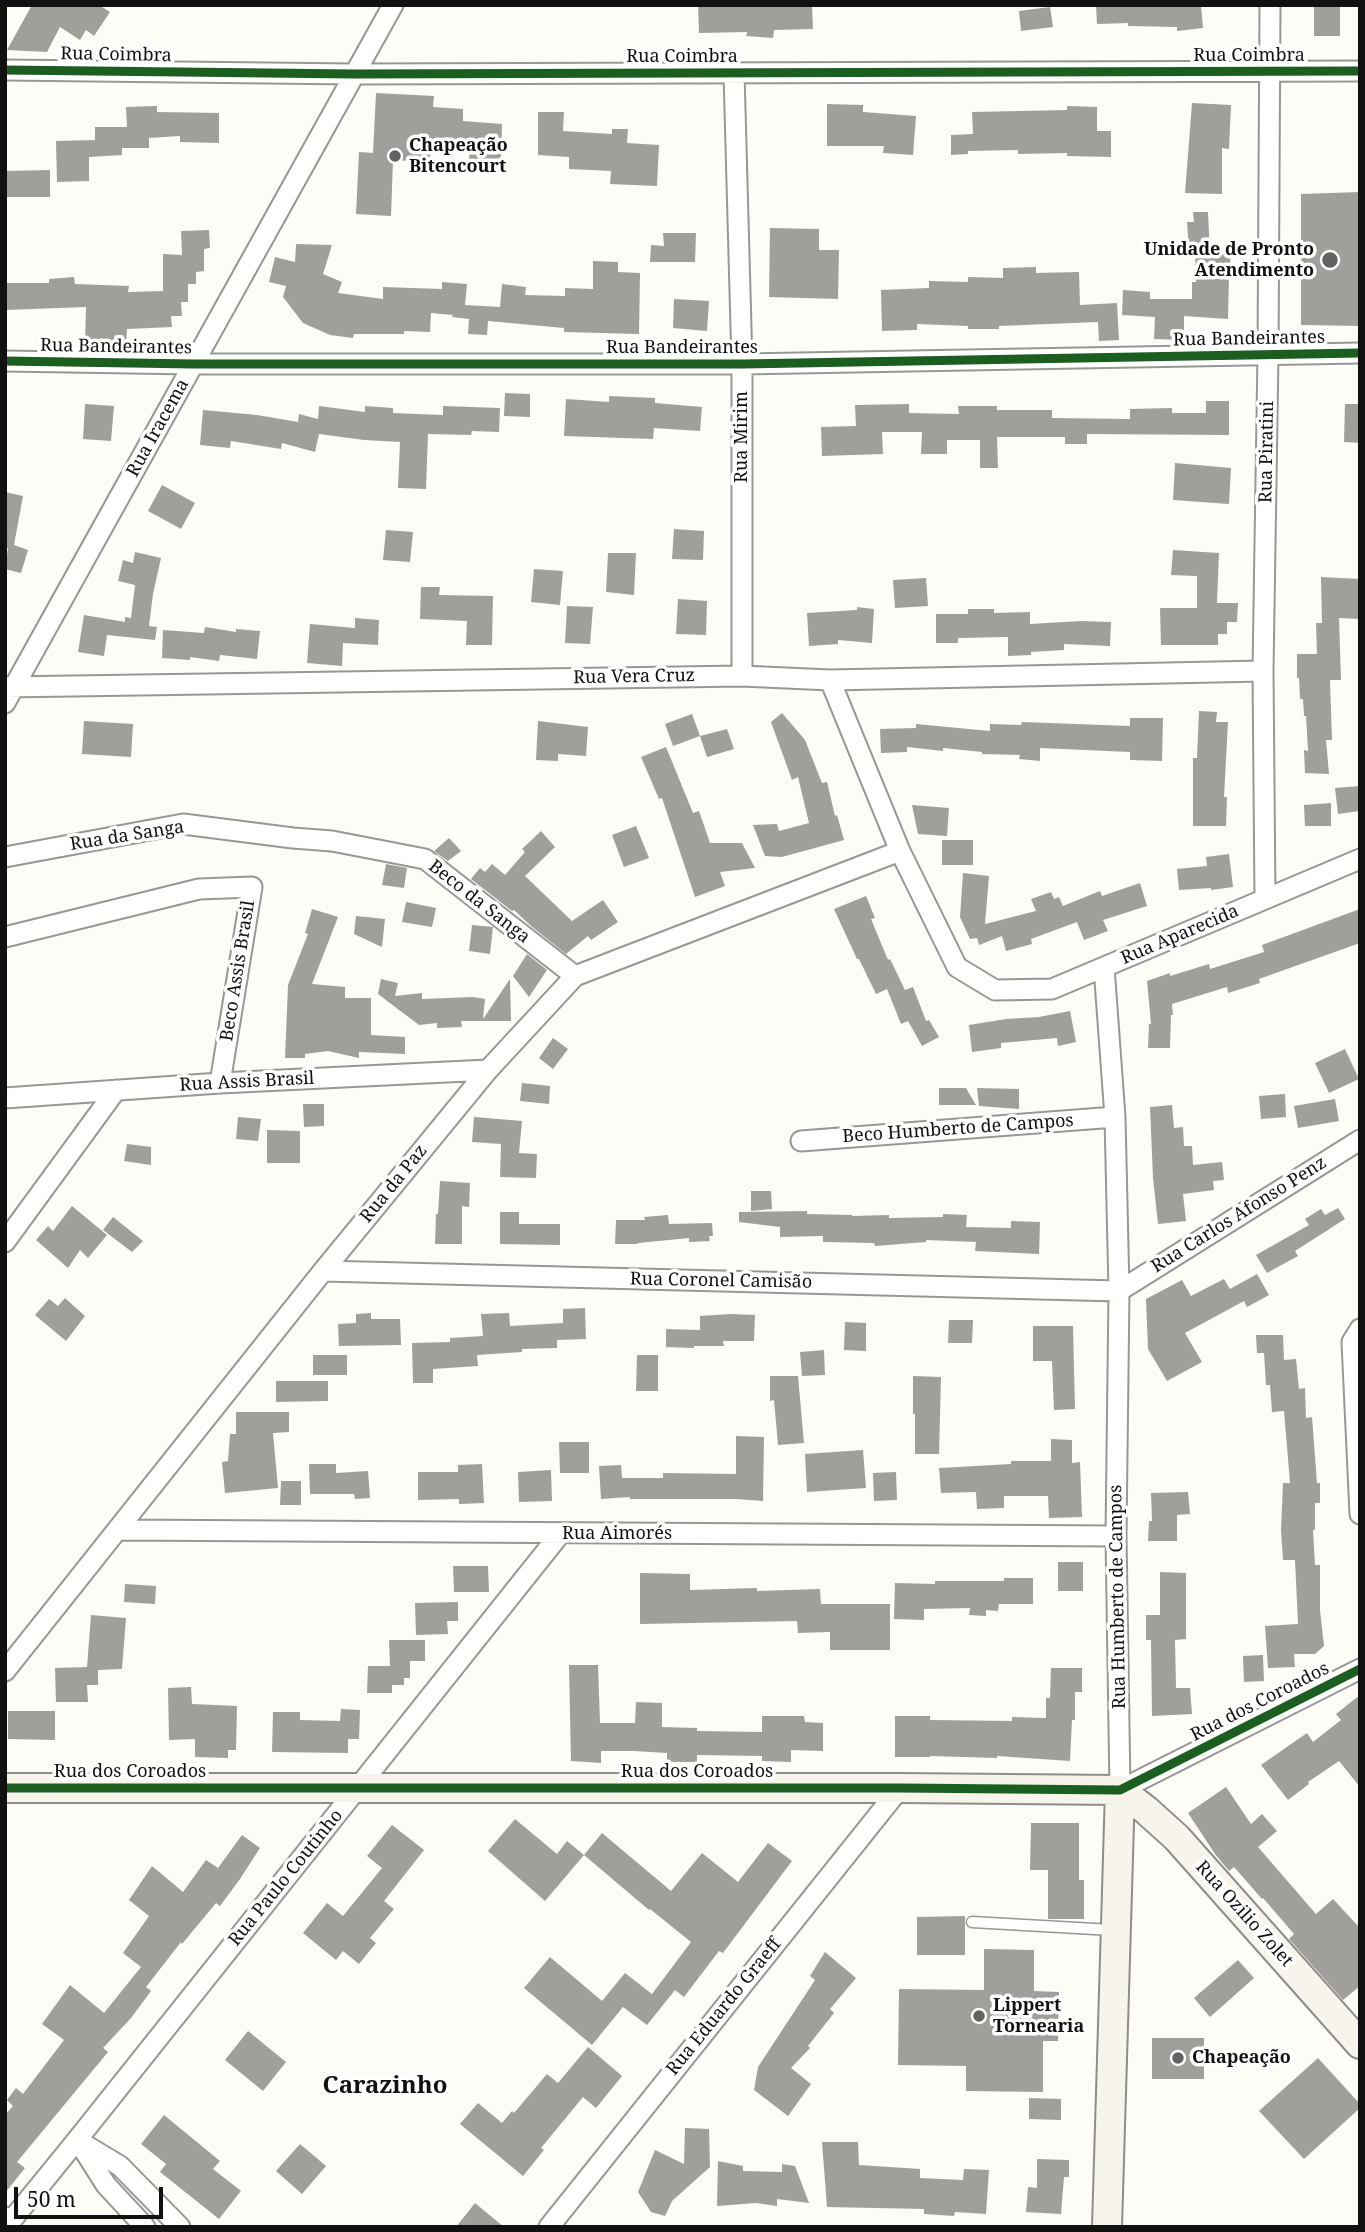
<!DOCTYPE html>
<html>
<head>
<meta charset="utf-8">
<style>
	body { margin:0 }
	#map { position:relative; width:1365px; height:2232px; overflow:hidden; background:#fdfcf7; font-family:"Noto Serif",serif }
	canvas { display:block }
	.frame { position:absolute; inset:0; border:7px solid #111; pointer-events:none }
	.scale { position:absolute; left:14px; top:2187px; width:149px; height:32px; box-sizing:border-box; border:4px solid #111; border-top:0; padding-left:9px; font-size:21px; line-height:24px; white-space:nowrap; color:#111; -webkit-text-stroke:5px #fff; paint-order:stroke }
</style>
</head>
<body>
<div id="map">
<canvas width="1365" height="2232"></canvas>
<div class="frame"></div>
<div class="scale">50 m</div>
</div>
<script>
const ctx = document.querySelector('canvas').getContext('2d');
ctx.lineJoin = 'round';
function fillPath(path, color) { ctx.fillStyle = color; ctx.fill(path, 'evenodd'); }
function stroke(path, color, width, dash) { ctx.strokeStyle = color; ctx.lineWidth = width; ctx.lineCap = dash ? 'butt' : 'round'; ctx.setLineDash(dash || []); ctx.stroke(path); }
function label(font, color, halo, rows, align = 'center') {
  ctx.font = font + ' "Noto Serif",serif'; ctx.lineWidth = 7; ctx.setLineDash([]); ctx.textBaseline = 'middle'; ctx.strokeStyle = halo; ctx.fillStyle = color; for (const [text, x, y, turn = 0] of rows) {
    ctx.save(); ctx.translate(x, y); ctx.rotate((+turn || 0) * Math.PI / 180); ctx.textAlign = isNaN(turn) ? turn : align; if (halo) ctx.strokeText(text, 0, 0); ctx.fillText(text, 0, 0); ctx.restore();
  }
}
fillPath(new Path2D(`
	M32 5H99L110 12 94 36 86 30 80 40 60 27 47 52 7 50Z
	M698 5H812L813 29 774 30 773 38 746 36 747 32 699 33Z
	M1096 5H1201L1203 28 1177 31V27L1128 26V23L1097 24Z
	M1314 5H1340V36H1314Z
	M1050 7 1053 27 1021 31 1019 11Z
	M376 93 434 96 433 107 463 109V121L502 124 501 162 469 160 470 145 431 142 430 162 393 160 391 216 356 214 359 152 373 153Z
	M1192 103 1231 105 1229 149 1222 148V194L1185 193Z
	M827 104 863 105V112L916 116 913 155 883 153 884 146H827Z
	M157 106V112L219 113V143L180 142V136L149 138V148H122V155L89 157V181L57 182 56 141 95 140V127H127L126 107Z
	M1067 106 1097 107V131H1111V157L1067 156V153L1018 154V150L968 151V154L951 155V135L973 134 972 112 1067 110Z
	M538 112H564L563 131 612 134V129H628L627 143 659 145 657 186 610 184 611 171 569 169V157L538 155Z
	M50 170V197H5V171Z
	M1360 192V326L1301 325V194Z
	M1193 212H1208L1210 254 1230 253 1231 277H1229L1228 319 1184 316V340L1154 339 1155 317 1122 315 1123 290 1150 292V299H1192V282H1196L1195 249H1189L1187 222H1194Z
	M770 228 819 229V250H839L838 299 769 297Z
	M209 230 210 248 204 249V271L196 272V284H188V302H181L182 316H171L172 327 127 329 126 345 85 343 86 307 5 310V283H49V279L74 277 75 284 129 286 128 292 163 291V254L182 255 181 231Z
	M663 233H696L695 262H650L651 245 664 246Z
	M296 244 332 245 323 274 342 282 338 293 383 299V287L442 289V282L467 284 465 305 500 307 502 284 526 287 525 295 565 296V288L593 289V261L618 262V272L640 273 639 334 564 332V328L488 321 487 335 468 334 469 319 452 317 453 315 431 313 430 332 404 331V334H354L353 338 330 335 303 323 283 297 286 286 269 282 275 257 295 262Z
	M1036 267V273L1079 272 1080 305 1117 303 1119 340 1099 341 1098 322 999 326V329H968V326L917 324V330L882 331 881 290 929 288V281L968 282V277L1003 278V268Z
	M674 299 709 301 707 331 673 328Z
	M505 393 530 394V417L504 416Z
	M609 396 655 398V403L702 407 700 431 654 428 653 439 564 436 566 399 609 402Z
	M1206 401H1229V435L1087 434V444H1065V437H997L998 468H980V440H947V454H921L922 432H882L883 454 822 456 821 427 856 426 855 405 909 404V413L959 414 958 406H997V410H1052V418L1130 419V409L1172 408V413H1206Z
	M85 404 114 406 111 441 83 439Z
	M1345 404H1360V443L1344 442Z
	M319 406 365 412V406L393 408V413L443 415V406L500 408 499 432 472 431 471 435 428 434 426 489 398 488 400 442 364 440 319 434 315 452 282 443 281 449 231 441 230 448 200 445 203 410 257 415 298 422 299 414 318 419Z
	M1175 463 1231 468 1229 504 1173 500Z
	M162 485 195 503 181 529 148 511Z
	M5 492 23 496 14 545 28 550 21 573 5 569 8 548H5Z
	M674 529 704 531 703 560 672 559Z
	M386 530 413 532 410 562 383 560Z
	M1173 550 1219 553 1217 603H1238L1237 622H1227V634H1218V645H1161L1160 608H1197V576L1171 575Z
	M135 552 161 558 153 594 149 626 157 627 155 640 107 635 104 656 78 652 84 615 125 622V617L131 618 135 585 118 581 123 560 133 563Z
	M608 553H636L634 595 606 592Z
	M534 569 563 571 560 605 531 602Z
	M1321 577 1360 579V619L1339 618 1341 680H1330L1332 740H1326L1329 774 1305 773 1304 750 1308 751 1306 716H1304L1303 699H1300L1299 678H1297V654H1317L1316 623H1322Z
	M926 578 928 606 895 608 893 580Z
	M421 587H440L439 595 493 596 492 645H466L467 621 420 619Z
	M678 599 707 601 706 635 676 634Z
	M567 606 593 607 590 644 565 643Z
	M857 607 874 609 872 643 838 640V644L809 646 807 613 857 610Z
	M968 609H994V613L1030 612V624L1081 621 1111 622 1110 646 1064 644V650L1031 652V655L1008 656V637L958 638V643H936V614H968Z
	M355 618 379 620 378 645 343 643 342 666 307 663 310 624 355 628Z
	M205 627 236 632V629L260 631 257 659 220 655 219 661 190 657V660L162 658 163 630 204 633Z
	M1199 711 1217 712 1216 722H1228L1224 797H1227L1226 826H1193V758H1197Z
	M782 713 805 740 822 783 827 782 835 816 837 815 844 840 782 857 765 856 753 825 777 824 779 831 809 823 798 777 792 780 771 722Z
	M692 714 700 736 673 746 665 724Z
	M1130 718H1163L1162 761 1130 760V752L1040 748V761L1019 759 1020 755 982 754V752L943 748V751L907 747V752L881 753 880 729 916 728V724L990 731V724L1021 725 1022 722 1130 726Z
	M84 721 133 724 131 757 82 754Z
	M538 721 588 727 586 756 558 754V761L536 760Z
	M727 729 734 749 707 757 700 736Z
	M666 747 693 813 699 811 710 843H742L755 868 720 872 725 886 695 897 662 798 659 799 641 757Z
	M1360 786V811L1338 814 1335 788Z
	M1331 803V826H1305L1304 805Z
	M912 805 949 808 947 836 918 834Z
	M636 826 649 858 624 867 612 835Z
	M541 831 555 847 525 876 572 921 603 900 618 922 591 940 588 936 566 954 531 926 514 910 512 911 471 879 480 868 485 872 492 864 505 875 525 852 522 849Z
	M449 838 461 851 448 861 434 851Z
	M942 840H973V865H942Z
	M1229 854 1233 887 1211 890V888L1179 890 1177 869 1207 866 1206 857Z
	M386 864 407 868 404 888 382 885Z
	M963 873 989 876 985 924 1036 911 1031 899 1051 892 1054 899 1059 897 1063 906 1100 891 1102 896 1140 883 1147 906 1103 920 1108 931 1084 940 1077 922 1031 939 1032 944 1006 951 1002 936 979 945 977 938 970 939 960 917Z
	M866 896 875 918 871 919 888 960 890 959 905 990 913 987 926 1021 929 1020 939 1037 922 1046 908 1021 901 1024 887 989 876 994 859 959H857L834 909Z
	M406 902 436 908 432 927 402 922Z
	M312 909 338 917 312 984 345 987V998H371V1035L405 1037V1054L359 1052V1058L328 1051 305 1054V1058H285L288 985 308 934 305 933Z
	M1360 909V943L1259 979 1260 983 1228 993 1227 987 1172 1004 1173 1015H1171L1170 1048H1148L1149 1024H1151L1147 981 1170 973V976L1209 964 1210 969 1264 952 1262 945Z
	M356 916 385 919 382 947 354 934Z
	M472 925 493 927 490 954 469 951Z
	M527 954 547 970 529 997 513 976Z
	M381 979 398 983 395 996 422 993V999L473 997 485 999 483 1019 510 979 511 1021H461L462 1027 437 1028V1023L419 1025 378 994Z
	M1070 1011 1076 1042 1058 1046 1057 1038 1001 1043V1048L972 1052 969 1025 1006 1019 1039 1017Z
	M553 1038 568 1049 553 1069 539 1058Z
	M1345 1049 1359 1079 1329 1093 1315 1063Z
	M522 1083 550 1086 549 1104 520 1101Z
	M939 1088H966L976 1105H939Z
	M977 1088 1019 1089V1109L979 1106Z
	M1285 1094 1286 1117 1261 1119 1259 1096Z
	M1335 1099 1339 1121 1298 1128 1294 1106Z
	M303 1104H324V1126L304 1127Z
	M1172 1105 1174 1128 1183 1127 1184 1146H1192L1193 1165 1222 1162 1224 1180 1213 1181 1214 1190 1183 1194 1186 1221 1158 1224 1153 1178 1150 1107Z
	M238 1117 261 1119 258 1141 236 1139Z
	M474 1117 522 1121 519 1153 537 1154 536 1178 500 1177 501 1144 472 1142Z
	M267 1130 300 1131V1163H267Z
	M127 1144 151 1147V1165L124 1161Z
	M440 1181 470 1183 469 1207 462 1206V1244H435L436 1214H438Z
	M751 1191H771L772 1209 751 1211Z
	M72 1206 107 1235 88 1258 80 1250 68 1268 36 1240 48 1226 53 1231Z
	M1338 1208 1345 1219 1295 1251 1298 1256 1267 1273 1256 1255 1309 1225 1305 1219 1321 1209 1325 1215Z
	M807 1211V1214L852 1215V1216L889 1215V1218L943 1217V1214L967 1215 966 1227 1011 1228V1221L1040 1222 1039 1254 975 1251 976 1242 926 1240V1242L875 1246 874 1243 823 1242V1236L780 1237V1227L739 1222V1212Z
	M500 1212H519V1224H560V1245L500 1244Z
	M668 1215 669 1224 712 1223 713 1236H709L710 1241 689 1242V1238L638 1243V1244H615L616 1220H645L644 1217Z
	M113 1217 143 1241 132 1252 103 1230Z
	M1257 1274 1269 1295 1247 1307 1244 1301 1185 1333 1202 1362 1167 1381 1148 1349 1146 1299 1182 1280 1191 1296 1224 1279 1230 1289Z
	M65 1298 85 1316 66 1341 35 1315 49 1299 58 1306Z
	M585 1308 586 1339 557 1340V1348L522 1349V1352L477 1355 478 1366 433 1369V1383H413L412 1343 450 1342V1338L483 1336 481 1314 509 1313 510 1326 563 1323V1309Z
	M371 1313V1319H400L401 1345 339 1346 338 1324 356 1323V1314Z
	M730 1314 755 1315 754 1341H723L724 1346H694V1348L666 1347V1329L700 1330V1316Z
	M949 1320H973L972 1343H948Z
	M845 1322 866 1323V1351L844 1350Z
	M1033 1326H1073L1075 1409 1054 1410 1052 1361H1033Z
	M1256 1335H1283L1284 1360 1296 1359 1299 1389 1305 1388 1306 1418 1312 1417 1317 1483H1320V1503H1315V1530H1313L1315 1565H1320V1610L1324 1646 1315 1654H1294L1295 1667 1268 1668 1265 1626 1298 1624 1295 1560H1283L1281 1530 1283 1483H1290L1284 1411 1272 1412 1270 1385H1266L1264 1353H1257Z
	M824 1350 825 1375 802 1376 800 1352Z
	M313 1355H347V1375H313Z
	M637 1355H658V1391H636Z
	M770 1376H798L804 1443 778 1445 774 1400 770 1401Z
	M913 1376 941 1377 939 1454H915V1414H913Z
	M276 1381H328V1401L276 1402Z
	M236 1412H289V1432L273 1433 278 1488 225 1493 222 1462 228 1461 230 1434H236Z
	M736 1436 764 1437 763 1501 736 1499H630V1497L601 1499 599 1466 621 1465 622 1478H663V1473L736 1474Z
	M1051 1439 1072 1440V1463L1080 1462 1082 1517 1049 1518 1048 1496H1004V1508L977 1509 976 1492 941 1493 939 1468 1011 1464V1461H1051Z
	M559 1442H589V1473H560Z
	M863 1450 866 1488 807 1492 805 1454Z
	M309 1464H336V1473L368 1471 370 1498 355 1499 354 1494H310Z
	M482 1464 484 1503 459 1504V1499L418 1500V1472H458V1465Z
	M551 1470 552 1501 519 1502 518 1472Z
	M896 1472 897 1500 874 1501 873 1473Z
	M281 1481H301V1505H280Z
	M1188 1492 1190 1514 1177 1515V1541H1148L1149 1521H1152L1151 1493Z
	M1058 1562H1083V1591H1058Z
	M453 1566H488L489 1592H454Z
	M1160 1572 1186 1573V1639L1175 1640 1176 1688H1190L1192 1714 1152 1716 1151 1640H1146V1615H1160Z
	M640 1573 690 1574V1590L757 1588V1591L820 1589 821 1604H890V1650H830V1632L798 1633 797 1621 640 1624Z
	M1004 1578H1033V1604H999L998 1611 986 1610V1616L969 1615 970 1608 924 1609V1620L894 1619 895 1583 935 1584V1581H1004Z
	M125 1584 156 1586 155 1604 124 1602Z
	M458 1602V1621H447L448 1634 416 1635 415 1603Z
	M91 1615 126 1618 122 1669 98 1670V1685H87L88 1702H56L55 1668 87 1667Z
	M389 1640H425V1661H410V1678H404V1685H392V1693H367L368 1666H390Z
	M1263 1655 1264 1681 1244 1682 1243 1656Z
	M569 1665H598L600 1723H635L636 1702 662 1703V1727L697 1728V1731L762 1732V1716H804L805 1722 823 1723V1751L791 1750V1762L762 1761V1756L697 1755V1762H667V1753L634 1751H601V1763L571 1761Z
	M1051 1668H1082V1692H1075V1720H1072L1070 1761 997 1756V1758L930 1756V1757H895V1716H930V1720L1012 1721V1717L1046 1718V1698H1050Z
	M191 1687 192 1704 237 1706 236 1750H228V1758L195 1757V1739L169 1740 168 1688Z
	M1360 1695V1787L1339 1761 1308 1782 1309 1784 1288 1800 1261 1765 1307 1733 1313 1742 1341 1720 1336 1714Z
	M341 1709 360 1710 359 1739H348V1753L272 1752 273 1712H300V1720L340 1721Z
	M8 1711H55V1740L8 1739Z
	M1226 1787 1251 1824 1262 1814 1277 1831 1258 1847 1316 1914 1333 1899 1360 1928V1986L1343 2000 1289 1939 1294 1934 1263 1898 1262 1899 1234 1867 1229 1871 1215 1854 1188 1813Z
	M515 1819 557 1854 567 1841 584 1855 545 1901 488 1851Z
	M1031 1823H1079V1880H1084V1919H1048V1870H1030Z
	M392 1825 424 1850 384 1901 394 1909 370 1938 376 1943 359 1964 343 1951 336 1960 303 1933 327 1903 343 1916 382 1868 367 1856Z
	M602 1833 671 1891 702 1853 738 1882 768 1843 792 1861 723 1953 719 1951 684 1997 675 1990 647 2025 623 2007 592 2045 524 1988 550 1957 602 2001 625 1973 652 1994 691 1942 650 1909 649 1910 584 1855Z
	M242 1835 260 1848 240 1879 220 1906 216 1903 182 1944 181 1942 146 1987 151 1991 131 2018 103 2048 108 2052 17 2162 25 2168 5 2193V2115L13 2106 7 2100 16 2088 23 2094 64 2040 42 2024 70 1985 104 2013 141 1967 123 1953 149 1916 129 1900 152 1866 183 1892 206 1860 218 1868Z
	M965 1916V1955H917V1917Z
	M984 1949 1034 1950V1991L1059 1992 1058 2041H1043V2092L966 2091V2066L898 2065 899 1989 984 1990Z
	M825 1952 856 1978 830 2009 834 2013 808 2046 810 2048 791 2068 811 2084 788 2116 754 2090 758 2067 815 1980 810 1976Z
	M1238 1960 1254 1978 1210 2017 1194 1998Z
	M248 2031 286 2062 263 2091 225 2060Z
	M1152 2038H1204V2079H1152Z
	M588 2047 622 2076 596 2108 583 2097 541 2148 544 2150 523 2176 460 2124 478 2103 502 2123 512 2111 514 2113 547 2074 558 2083Z
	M1318 2058 1360 2104V2108L1304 2159 1259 2111Z
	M1029 2098 1061 2099V2120L1029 2119Z
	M164 2115 220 2161 213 2169 241 2191 219 2219 160 2172 166 2164 141 2144Z
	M685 2128 709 2129 710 2167 672 2201 665 2216 651 2212 638 2192 655 2150 684 2164Z
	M822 2142H858L859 2165 920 2169V2178L963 2180 964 2169 989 2170 986 2214 955 2212 954 2216 924 2214V2209L827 2207Z
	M300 2144 326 2166 302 2194 276 2171Z
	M1037 2159 1069 2160V2177H1064L1061 2214 1026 2212 1028 2187 1037 2188Z
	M718 2161 743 2166V2171L782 2172V2164L795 2166 809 2203 777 2199V2206L756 2203 717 2206Z
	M475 2203 504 2227H456Z`), '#a19f9c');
const lane = new Path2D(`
	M972 1922 1112 1930`);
const street = new Path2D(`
	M5 70 354 74 1360 71
	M734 73 742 364V676
	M5 361 194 364H742L1360 353
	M830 680 900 851 957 967 995 990 1052 989 1360 859
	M5 687 742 676 830 680 1263 671
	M5 703 393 5
	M5 857 183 824 293 838 332 841 425 859 575 976
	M1265 899 1263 671 1268 354 1270 5
	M5 937 199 889 252 887 220 1083
	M1104 967 1115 1117 1119 1291 1116 1536 1120 1790 1360 1669
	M5 1098 220 1083 488 1070
	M801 1141 1115 1117
	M5 1242 116 1090
	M323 1271 1119 1291
	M1119 1291 1360 1140
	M1360 1329 1352 1342 1360 1514
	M119 1530 1116 1536
	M5 1671 323 1271 488 1070 575 976 900 851
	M77 2140 120 2166 180 2227
	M80 2144 106 2185 145 2227
	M5 2217 11 2221 77 2140 560 1534
	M549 2227 900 1788`);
const secondary = new Path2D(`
	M5 1788H900L1120 1790
	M1120 1790 1146 1810 1177 1838 1360 2044
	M1107 2227 1120 1790`);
stroke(lane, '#979795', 13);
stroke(street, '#979795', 23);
stroke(secondary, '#8e8d8b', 32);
stroke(lane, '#fffffe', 10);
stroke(street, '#fffffe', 19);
stroke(secondary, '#f6f4eb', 28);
stroke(new Path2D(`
	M5 70 354 74 1360 71
	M5 361 194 364H742L1360 353
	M5 1788H900L1120 1790 1360 1669`), '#1b5e20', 9);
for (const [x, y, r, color] of [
	[395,156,7,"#646362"],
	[1330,260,9,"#646362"],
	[979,2016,7,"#646362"],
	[1178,2058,7,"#646362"]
]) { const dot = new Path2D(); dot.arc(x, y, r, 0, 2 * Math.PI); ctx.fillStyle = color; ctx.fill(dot); stroke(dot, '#fff', 2.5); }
label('18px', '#111', '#fff', [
	["Rua Coimbra",116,55,1],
	["Rua Coimbra",1249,56],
	["Rua Coimbra",682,57],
	["Rua Bandeirantes",1249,339,-1],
	["Rua Bandeirantes",116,347,1],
	["Rua Bandeirantes",682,348],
	["Rua Iracema",158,428,-61],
	["Rua Mirim",742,437,-90],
	["Rua Piratini",1267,452,-89],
	["Rua Vera Cruz",634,677,-1],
	["Rua da Sanga",127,836,-9],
	["Beco da Sanga",479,902,38],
	["Rua Aparecida",1180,935,-23],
	["Beco Assis Brasil",238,971,-81],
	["Rua Assis Brasil",247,1082,-3],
	["Beco Humberto de Campos",958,1129,-4],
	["Rua da Paz",394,1184,-51],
	["Rua Carlos Afonso Penz",1239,1215,-32],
	["Rua Coronel Camisão",721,1281,1],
	["Rua Aimorés",617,1534],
	["Rua Humberto de Campos",1118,1597,-91],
	["Rua dos Coroados",1260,1702,-27],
	["Rua dos Coroados",130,1772],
	["Rua dos Coroados",697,1772],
	["Rua Paulo Coutinho",286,1878,-51],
	["Rua Ozilio Zolet",1244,1914,48],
	["Rua Eduardo Graeff",724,2007,-51]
]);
label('bold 18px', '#111', '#fff', [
	["Chapeação",409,146],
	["Bitencourt",409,167],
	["Unidade de Pronto",1314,250,"right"],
	["Atendimento",1314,271,"right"],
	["Lippert",993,2006],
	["Tornearia",993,2027],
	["Chapeação",1192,2058]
], 'left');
label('bold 24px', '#111', '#fff', [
	["Carazinho",385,2086]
]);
</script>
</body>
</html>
